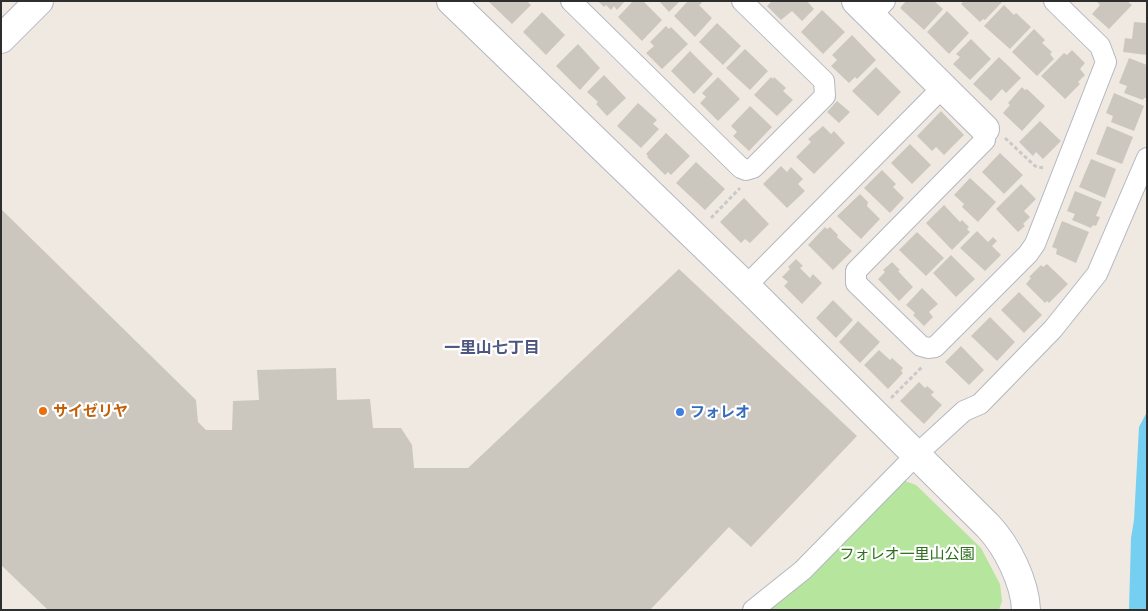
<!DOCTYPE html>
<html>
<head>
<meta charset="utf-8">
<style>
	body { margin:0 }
	#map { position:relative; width:1148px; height:611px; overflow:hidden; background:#efe9e1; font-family:Quicksand,sans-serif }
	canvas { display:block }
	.frame { position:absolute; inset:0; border:2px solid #2e2e2e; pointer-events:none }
</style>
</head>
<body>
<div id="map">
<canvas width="1148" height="611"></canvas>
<div class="frame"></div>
</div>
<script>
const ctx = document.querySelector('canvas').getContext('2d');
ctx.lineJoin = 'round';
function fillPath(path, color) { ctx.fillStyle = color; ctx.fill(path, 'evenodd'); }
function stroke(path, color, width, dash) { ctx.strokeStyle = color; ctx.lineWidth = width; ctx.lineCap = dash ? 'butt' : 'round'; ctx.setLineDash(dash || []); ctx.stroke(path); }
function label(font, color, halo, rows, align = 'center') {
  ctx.font = font + ' Quicksand,"Noto Sans JP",sans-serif'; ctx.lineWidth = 4.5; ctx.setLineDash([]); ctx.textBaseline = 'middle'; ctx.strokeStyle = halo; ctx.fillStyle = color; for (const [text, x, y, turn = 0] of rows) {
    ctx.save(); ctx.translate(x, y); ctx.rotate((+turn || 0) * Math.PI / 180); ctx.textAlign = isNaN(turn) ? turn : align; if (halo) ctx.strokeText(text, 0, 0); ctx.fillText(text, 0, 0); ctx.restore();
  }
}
fillPath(new Path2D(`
	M905 481 916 485 981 548 1000 584 1002 601 999 610H766C816 576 855 528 897 485Z`), '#b6e59e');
fillPath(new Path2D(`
	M1147 412V610H1129L1131 538 1134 520 1139 427Z`), '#75cff0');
fillPath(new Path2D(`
	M488 1H527L531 5 512 24Z
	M598 1H625L617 10 614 6 611 10 606 5 604 7Z
	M633 1H643L662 20 642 41 618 17Z
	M659 1H680L669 12Z
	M688 1H700L702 3 699 5 712 18 695 37 674 16Z
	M772 1H807L814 9 802 21 792 11 781 20 767 6Z
	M906 1H934L943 9 924 30 900 8Z
	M964 1H1003L985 20 983 19 980 22 961 4Z
	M1096 1H1127L1132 5 1109 29 1092 14 1100 5Z
	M1004 5 1014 15 1016 13 1031 27 1010 49 984 26Z
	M822 10 845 32 823 54 801 32Z
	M947 11 969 33 949 54 927 32Z
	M542 12 565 35 546 55 523 32Z
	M1134 22 1147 23V55L1123 52 1125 38 1132 39Z
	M717 23 741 46 723 65 699 42Z
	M666 26 669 29 671 27 688 44 662 69 646 53 654 46 650 42Z
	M1034 29 1045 40 1042 43 1052 52 1050 54 1054 59 1037 76 1012 52Z
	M852 35 876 60 857 79 855 77 849 83 831 66 837 60 832 55Z
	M971 39 991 59 970 80 953 64 960 57 956 54Z
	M578 44 600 68 580 90 556 66Z
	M745 49 768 71 750 90 726 68Z
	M1072 50 1085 63 1080 69 1085 75 1078 82 1080 84 1065 99 1041 76 1064 53 1067 55Z
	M690 51 713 74 694 94 671 71Z
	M999 57 1021 78 1006 93 1002 89 991 101 973 84Z
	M1129 58 1147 65V97L1146 98H1144L1143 100 1124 93 1127 86 1119 83Z
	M876 67 901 92 878 116 852 91Z
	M604 75 626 98 607 116 596 104 598 102 587 92Z
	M718 77 740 99 718 121 700 103 706 97 702 93Z
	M771 77 773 79 774 77 786 88 783 91 793 100 777 116 754 95Z
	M1022 87 1025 90 1027 89 1045 106 1022 131 1003 113 1010 105 1008 103Z
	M1114 93 1144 106 1134 131 1111 122 1113 116 1106 113Z
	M837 101 850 112 839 123 827 112Z
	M638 103 657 120 653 124 659 129 641 148 617 126Z
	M750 106 772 127 749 151 733 136 737 132 731 126Z
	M941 111 964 135 944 155 936 147 932 151 917 136Z
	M1040 121 1061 141 1043 159 1036 152 1033 156 1019 142Z
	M823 126 831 134 834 131 845 143 814 174 796 157 811 142 808 139Z
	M1107 126 1133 137 1122 164 1096 154Z
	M666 133 690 156 671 175 668 172 665 175 647 157 648 156 646 154Z
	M910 144 931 165 912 184 891 163Z
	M1000 153 1023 175 1004 194 982 172Z
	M1091 159 1116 169 1105 198 1079 187Z
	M696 162 725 189 705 210 676 183Z
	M781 166 787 172 791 167 803 179 798 184 805 191 787 208 763 184Z
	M882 170 896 184 893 187 904 198 890 213 864 188Z
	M970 178 996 202 978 222 962 207 964 204 954 195Z
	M1021 184 1036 199 1024 211 1030 217 1023 224 1025 226 1018 232 996 209Z
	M1075 191 1102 202 1096 216 1100 217 1096 226 1093 225 1091 228 1072 220 1075 214 1067 211Z
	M860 194 868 202 867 206 880 219 861 239 837 216Z
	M744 198 769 224 750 243 745 239 741 243 720 222Z
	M944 205 960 222 962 220 969 227 967 229 970 232 952 250 926 223Z
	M1 209 196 400 198 422 206 430H232L233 401 259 400 257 370 336 368 337 400 370 399 373 428H401L412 445 414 468H468L679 269 857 436 751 547 729 527 650 610H48L1 565Z
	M1062 221 1089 232 1076 263 1056 254 1057 249 1052 247Z
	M825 227 827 229 830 227 838 235 837 237 852 251 833 270 808 245Z
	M977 231 988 242 993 237 997 241 992 246 1001 255 985 271 960 248Z
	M917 232 944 258 926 276 899 250Z
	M951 255 975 279 956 297 933 273Z
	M796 259 803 266 800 268 810 278 813 274 822 283 802 304 784 286 788 282 782 277 790 269 788 267Z
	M892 262 900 270 898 271 913 287 899 301 878 279 885 272 883 270Z
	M1047 264 1068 284 1049 303 1047 301 1045 303 1026 284 1031 278 1029 277 1041 265 1043 267Z
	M922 288 938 304 929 312 933 317 924 326 913 315 915 313 906 305Z
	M1019 292 1042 315 1024 333 1001 310Z
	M833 300 853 320 836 338 816 318Z
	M990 317 1015 342 997 361 971 336Z
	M858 321 880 342 860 363 839 342Z
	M961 346 984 370 969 385 945 362Z
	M879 350 890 360 892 358 903 368 901 371 903 373 888 389 864 365Z
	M919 382 925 388 927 386 934 392 931 395 942 405 924 424 900 401Z`), '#cbc7bf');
const street = new Path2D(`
	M571 1 741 168 746 170 753 168 825 96 824 81 742 1
	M871 16 885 1
	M985 129V140L856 271V283L921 346 928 348 935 347 1028 254 1035 244 1106 62 1100 46 1054 1
	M746 286 943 87
	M753 610 803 570 916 455 964 411 980 404 1053 329 1097 274 1147 158`);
const secondary = new Path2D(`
	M451 1 746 286 988 526C1007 546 1025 582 1026 610
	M856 1 985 129
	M1 39 39 1`);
stroke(street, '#b4b7c1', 22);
stroke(secondary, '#b4b7c1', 30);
stroke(new Path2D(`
	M1005 138 1035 166 1043 168
	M711 218 740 188
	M891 398 922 367`), '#c9c9c9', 3, [4, 2.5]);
stroke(street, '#fff', 20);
stroke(secondary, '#fff', 28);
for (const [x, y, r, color] of [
	[43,411,5,"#e8710a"],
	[680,412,5,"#3f7fe0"]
]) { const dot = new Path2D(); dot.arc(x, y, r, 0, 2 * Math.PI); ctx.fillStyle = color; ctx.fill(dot); stroke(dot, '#fff', 2); }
label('bold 15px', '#c56008', '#fff', [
	["サイゼリヤ",53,411]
], 'left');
label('bold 15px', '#366cbe', '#fff', [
	["フォレオ",690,412]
], 'left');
label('15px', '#2c6e1b', '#fff', [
	["フォレオ一里山公園",907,554]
]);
label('bold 16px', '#4d5680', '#fff', [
	["一里山七丁目",492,348]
]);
</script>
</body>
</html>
